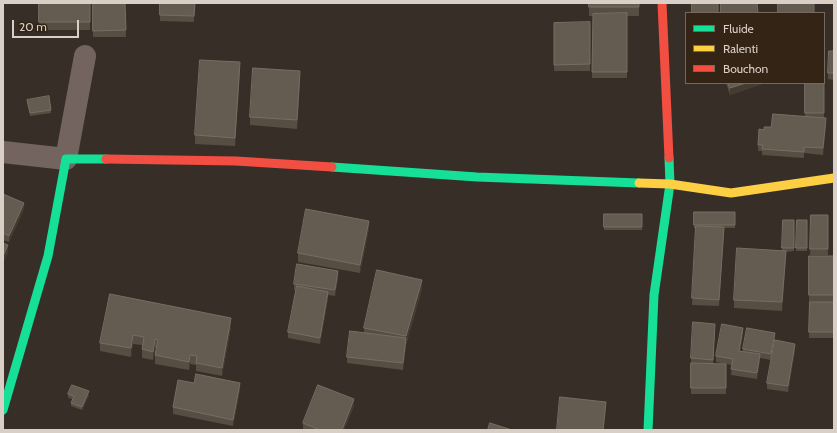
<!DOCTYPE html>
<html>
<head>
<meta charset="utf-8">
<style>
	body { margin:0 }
	#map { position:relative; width:837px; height:433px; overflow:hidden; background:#372f27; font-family:Cabin,sans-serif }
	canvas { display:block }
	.frame { position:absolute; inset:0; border:4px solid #d9cfc6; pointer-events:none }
	.legend { position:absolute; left:685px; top:12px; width:140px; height:72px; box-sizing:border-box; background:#332416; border:1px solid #75685c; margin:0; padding:5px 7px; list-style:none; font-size:12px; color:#d9cfc6 }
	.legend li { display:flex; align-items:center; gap:8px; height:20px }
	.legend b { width:20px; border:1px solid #75685c }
	.scale { position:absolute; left:12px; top:20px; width:67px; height:18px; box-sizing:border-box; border:2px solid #d9cfc6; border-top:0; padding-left:5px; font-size:12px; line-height:14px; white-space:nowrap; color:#d9cfc6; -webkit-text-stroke:3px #332416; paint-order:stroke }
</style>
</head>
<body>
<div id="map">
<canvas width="837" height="433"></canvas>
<div class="frame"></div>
<ul class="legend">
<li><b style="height:5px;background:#16e098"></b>Fluide</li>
<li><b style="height:5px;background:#ffcf43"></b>Ralenti</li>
<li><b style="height:5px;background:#f24e42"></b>Bouchon</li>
</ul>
<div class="scale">20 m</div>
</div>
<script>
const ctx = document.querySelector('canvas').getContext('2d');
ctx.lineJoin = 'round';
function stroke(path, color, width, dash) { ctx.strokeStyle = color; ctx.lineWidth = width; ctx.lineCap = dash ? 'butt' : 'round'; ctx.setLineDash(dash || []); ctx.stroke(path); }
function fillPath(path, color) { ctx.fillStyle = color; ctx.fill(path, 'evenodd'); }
stroke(new Path2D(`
	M3 152 66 159 85 56`), '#736460', 22);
stroke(new Path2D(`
	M332 167 477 177 639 183
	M3 410 48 256 66 159H106
	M648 430 654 295 670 184 669 158`), '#16e098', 9);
stroke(new Path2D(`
	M639 183 670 184 731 193 834 178`), '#ffcf43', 9);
stroke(new Path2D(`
	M662 3 669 158
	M106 159 236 161 332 167`), '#f24e42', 9);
fillPath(new Path2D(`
	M39 3H90V30H39Z
	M93 3H125L126 37H93Z
	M160 3H195L194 22 160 21Z
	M589 3H639V16H627V78H592L593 16H589Z
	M590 22V71H554V23Z
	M834 51V80L828 79V73Z
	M240 71 235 146 195 144V135Z
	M300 80 297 129 250 125V117Z
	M726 83H765L730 95Z
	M805 83H824V118L826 124 823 155 804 153V158L762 155V151H758V145L764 130 771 127 805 116Z
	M27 100 51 110V113L30 116Z
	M3 194 24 209 9 242 3 240Z
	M694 212H735V228H724L719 306 692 305 696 228H694Z
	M604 214H642V230H604Z
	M811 215H828V255H810Z
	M783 220H794V251L786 252 782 311 734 308V300L782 250Z
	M797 220H807V251H796Z
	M369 229 360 273 298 262V253Z
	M809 256H834V338H809Z
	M338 277 335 296 328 295V298L320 344 288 338V332L296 290H294V284Z
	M422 289 406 345 403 370 347 363V357L364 333V328Z
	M110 294 231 327 222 376 196 371V365L190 364 189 370 155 364V355L157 348H155L153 360 142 358V345L133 344 131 357 100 351V343Z
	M715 330 713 364H725L716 362V356L743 334 740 351H743V349L775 339 771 360 760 358 757 379 731 375 732 365 726 364V394H691V358Z
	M795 350 788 392 767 389V383Z
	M194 383 240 389 233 426 173 414V407Z
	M68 394 89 395 82 410 71 406V403L73 399 68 398Z
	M354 406 344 430H303V423Z`), '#564e42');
fillPath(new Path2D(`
	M240 62V71L235 146V138Z
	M300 71V80L297 129V120Z
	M746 83H765L730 95V88Z
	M826 118V124L823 155V148Z
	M24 203V209L9 242V236Z
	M369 221V229L360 273V265Z
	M724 227V233L719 306V300Z
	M8 245V253L3 264V256Z
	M786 251V259L782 311V302Z
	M338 271V277L335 296V290Z
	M422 280V289L406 345 403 370V363L406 336Z
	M328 292V298L320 344V338Z
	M231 318V327L222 376V368Z
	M743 328V334L739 357V351Z
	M775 333V339L771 360V354Z
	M133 335V344L131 357V348Z
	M155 339V348L153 360V352Z
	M795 344V350L788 392V386Z
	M760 354V361L757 379V373Z
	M190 355V364L189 370V362Z
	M240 383V389L233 426V420Z
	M89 391V395L82 410V407Z
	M354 399V406L344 430H342Z
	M606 402V408L604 430H603Z`), '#443c31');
const building = new Path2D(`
	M39 3H90V22H39Z
	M93 3H125L126 30 93 31Z
	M160 3H195L194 16 160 15Z
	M589 3H639V7H589Z
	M692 3H718V13H692Z
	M721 3H757L758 13H721Z
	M778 3H814V13H778Z
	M627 13V72H592L593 14Z
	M590 22V64L554 65V23Z
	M829 51H834V73H828Z
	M200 60 240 62 235 138 195 135Z
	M253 68 300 71 297 120 250 117Z
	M728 83H746L730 88Z
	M805 83H824V113H805Z
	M49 96 51 110 30 113 27 100Z
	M773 114 826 118 823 148 804 147V152L762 149 763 145H758L759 129 764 130V127H771Z
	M3 194 24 203 9 236 3 233Z
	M306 209 369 221 360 265 298 253Z
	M694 212H735V225H694Z
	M604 214H642V227H604Z
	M811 215H828V249H810Z
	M783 220H794V248H782Z
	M797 220H807V248H796Z
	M696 226 724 227 719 300 692 298Z
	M3 243 8 245 3 256Z
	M737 248 786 251 782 302 734 300Z
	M809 256H834V295H809Z
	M297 264 338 271 335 290 294 284Z
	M377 270 422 280 406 336 364 328Z
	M297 286 328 292 320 338 288 332Z
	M110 294 231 318 222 368 196 363 197 356 190 355 189 362 155 355 158 340 155 339 153 352 142 349 144 337 133 335 131 348 100 343Z
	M810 302H834V332H809Z
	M693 322 715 324 713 360 691 358Z
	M722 324 743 328 739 351 760 354 757 373 731 369 733 359 716 356Z
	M747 328 775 333 771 354 743 349Z
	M350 331 406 338 403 363 347 357Z
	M775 340 795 344 788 386 767 383Z
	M691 363 726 364V388H691Z
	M196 374 240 383 233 420 173 407 178 380 194 383Z
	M72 385 89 391 82 407 71 403 74 396 68 394Z
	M318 385 354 399 342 430H320L303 423Z
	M560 397 606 402 603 430H557Z
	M490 423 512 430H488Z`);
fillPath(building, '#645c50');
stroke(building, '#766e63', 1);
</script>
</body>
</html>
